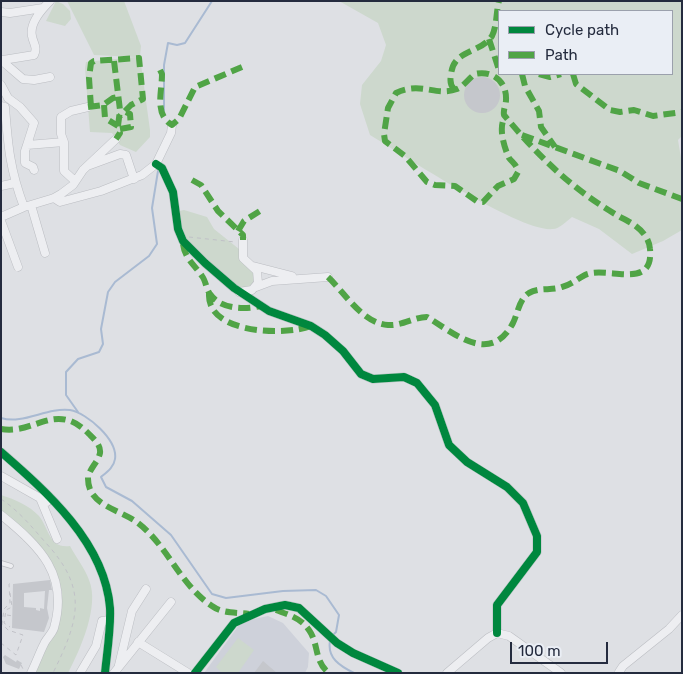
<!DOCTYPE html>
<html>
<head>
<meta charset="utf-8">
<style>
	body { margin:0 }
	#map { position:relative; width:683px; height:674px; overflow:hidden; background:#dee0e4; font-family:Rubik,sans-serif }
	canvas { display:block }
	.frame { position:absolute; inset:0; border:2px solid #242b3e; pointer-events:none }
	.legend { position:absolute; left:498px; top:10px; width:175px; height:65px; box-sizing:border-box; background:#eaeef5; border:1px solid #9ba0ac; margin:0; padding:6px 9px; list-style:none; font-size:15px; color:#242b3e }
	.legend li { display:flex; align-items:center; gap:10px; height:25px }
	.legend b { width:25px; border:1px solid #9ba0ac }
	.scale { position:absolute; left:510px; top:642px; width:98px; height:22px; box-sizing:border-box; border:2px solid #242b3e; border-top:0; padding-left:6px; font-size:15px; line-height:18px; white-space:nowrap; color:#242b3e; -webkit-text-stroke:4px #eaeef5; paint-order:stroke }
</style>
</head>
<body>
<div id="map">
<canvas width="683" height="674"></canvas>
<div class="frame"></div>
<ul class="legend">
<li><b style="height:6px;background:#00873e"></b>Cycle path</li>
<li><b style="height:6px;background:#50a446"></b>Path</li>
</ul>
<div class="scale">100 m</div>
</div>
<script>
const ctx = document.querySelector('canvas').getContext('2d');
ctx.lineJoin = 'round';
function fillPath(path, color) { ctx.fillStyle = color; ctx.fill(path, 'evenodd'); }
function stroke(path, color, width, dash) { ctx.strokeStyle = color; ctx.lineWidth = width; ctx.lineCap = dash ? 'butt' : 'round'; ctx.setLineDash(dash || []); ctx.stroke(path); }
fillPath(new Path2D(`
	M268 616 283 623 309 653 308 667 305 673H204L239 625 244 621Z`), '#ced1da');
fillPath(new Path2D(`
	M56 1 63 4 70 11 71 19 65 26 46 21Z
	M67 1H124L141 46 140 57 150 130V137L136 152 120 145 112 133 90 132 85 68 86 62 135 57 94 55Z
	M339 1H682V136L678 140 682 164V230L663 241 632 254 599 229 572 217C567 221 559 229 553 229 521 233 403 155 370 135L360 104 362 85 381 61 386 45 378 23ZM499 11H672V74H499Z
	M184 210 207 217 214 229 239 249 240 260 253 270 256 278 251 288H241L225 278 191 245 183 233 179 211Z
	M1 495C14 499 30 506 39 516 49 528 49 549 70 546 76 557 85 569 89 580 100 606 80 650 68 673H35C43 652 56 630 60 608 69 569 28 534 1 511Z
	M238 638 254 650 238 673H222L216 667Z`), '#cdd8cd');
stroke(new Path2D(`
	M164 115V65L168 43 177 45 185 43 212 1
	M78 412 66 395V372L78 359 99 352 103 344 101 329 108 292 115 282 149 256 157 244 152 208 158 171
	M1 418C23 425 47 407 70 410 87 413 118 440 115 459 114 467 107 472 101 477L106 487 132 501 171 535 212 594 226 598 283 591 316 590 326 596 339 615 336 632 332 636
	M330 641C327 658 340 666 354 673`), '#a9bad2', 2);
fillPath(new Path2D(`
	M464 95a18 18 0 1 1 36 0a18 18 0 1 1-36 0Z
	M50 580 52 590H49L47 608 49 618 44 632 12 628 13 584ZM45 591 44 609 40 608V611L36 610V608L24 607V593Z
	M5 655 16 662 17 660 22 663 19 669 6 664 3 657Z
	M263 661 277 673H254Z`), '#c5c7cc');
const service = new Path2D(`
	M1 563 11 566`);
const minor = new Path2D(`
	M1 12 10 13 43 8
	M1 60 23 79 34 80 50 77
	M3 60 34 55C38 47 33 43 32 36 29 23 42 9 50 1
	M1 85 8 98 20 107 34 123 27 145 64 142
	M1 106 5 107C8 146 10 170 24 207
	M27 145 25 151V163L33 167 34 170
	M156 164 162 168 173 192 178 229 183 241 205 263 234 288 269 311 311 326 325 335 343 351 361 374 373 379 404 377 417 383 435 405 449 445 467 462 507 487 523 503 537 536V552L497 605V633
	M90 165 120 154 126 155 134 179
	M75 181 64 171V142L61 134V117L71 111 88 107
	M1 186 15 183
	M54 198 60 202 101 191 142 175 156 164 171 133 172 125
	M31 205 45 253
	M1 217 24 207 54 198 61 194 73 185 83 170 116 139
	M1 221 18 267
	M253 266 292 276
	M256 287 272 281 328 277
	M239 292 252 290 258 283 257 271 243 258V240
	M1 452C47 492 105 543 110 608 111 629 107 652 105 673
	M1 476 47 502 51 498
	M40 498 57 539
	M1 515C40 546 69 575 54 628 52 634 46 639 44 644 39 654 36 663 31 673
	M138 642 188 673
	M119 665 132 611 146 589
	M619 672 623 666 669 629 682 615
	M80 673 96 646 102 621 110 620
	M114 673 171 602
	M195 673 234 623 265 609 285 605 299 608 337 643 353 653 398 673
	M447 673 488 638 497 633 509 636 561 673`);
stroke(service, '#bbbdc2', 5.5);
stroke(minor, '#bbbdc2', 9);
stroke(new Path2D(`
	M189 237 235 242
	M1 499C19 511 31 526 45 542 89 589 79 620 53 673
	M10 593 12 607 6 610 4 623 10 627
	M7 615 13 616
	M1 643 16 655 23 635 8 630 2 624 4 609 10 603 9 584 11 582
	M21 665 24 671`), '#c0c1c7', 1, [4, 4]);
stroke(service, '#edeef1', 4);
stroke(minor, '#edeef1', 8);
stroke(new Path2D(`
	M489 39 499 70
	M114 61 120 110 118 126 120 133 116 139
	M160 70 162 74C162 93 154 114 172 125L179 119 195 87 242 67
	M522 74 525 86 539 111 541 127 555 147
	M539 74 550 77 561 74
	M573 74 576 84 610 110 620 112 634 110 653 116 682 112
	M454 89C450 85 450 80 451 75 453 49 480 54 492 36 497 26 496 12 499 1
	M104 105 105 118 118 126
	M88 107 103 105 113 98 118 97
	M91 107 89 78 91 63 94 61 139 58 143 99 131 105 119 117
	M120 129 131 127 130 114 126 112
	M522 135 620 171 639 183 682 199
	M192 180 201 185 218 211 243 235V240
	M238 231 244 221 263 209
	M183 244C185 259 194 264 202 276 206 281 206 289 210 294 220 309 244 310 260 306
	M328 277C345 293 362 323 388 325 402 326 414 317 427 317 454 333 490 366 513 323 518 313 519 299 529 293 540 287 551 291 562 287 571 285 577 279 585 275 606 265 654 292 650 249 649 233 633 223 620 217 573 190 539 157 504 115 503 110 506 105 506 100 507 81 492 70 475 74 469 78 463 87 457 89 436 97 421 81 396 93L388 108 384 134 385 141 405 156 427 182 435 185 455 186 478 202H483L498 186 514 179 518 172C517 165 513 163 509 158 504 147 498 127 505 117
	M209 294C207 334 285 336 311 326
	M1 429C35 435 56 400 89 434 94 439 101 445 100 453 98 462 90 468 88 477 87 506 120 509 138 523 168 546 180 585 212 606 223 614 236 612 249 614
	M276 610C289 615 301 618 309 630 319 644 314 662 329 673`), '#50a446', 6, [12, 6]);
stroke(new Path2D(`
	M156 164 162 168 173 192 178 229 183 241 205 263 234 288 269 311 311 326 325 335 343 351 361 374 373 379 404 377 417 383 435 405 449 445 467 462 507 487 523 503 537 536V552L497 605V633
	M1 452C47 492 105 543 110 608 111 629 107 652 105 673
	M195 673 234 623 265 609 285 605 299 608 337 643 353 653 398 673`), '#00873e', 8);
</script>
</body>
</html>
